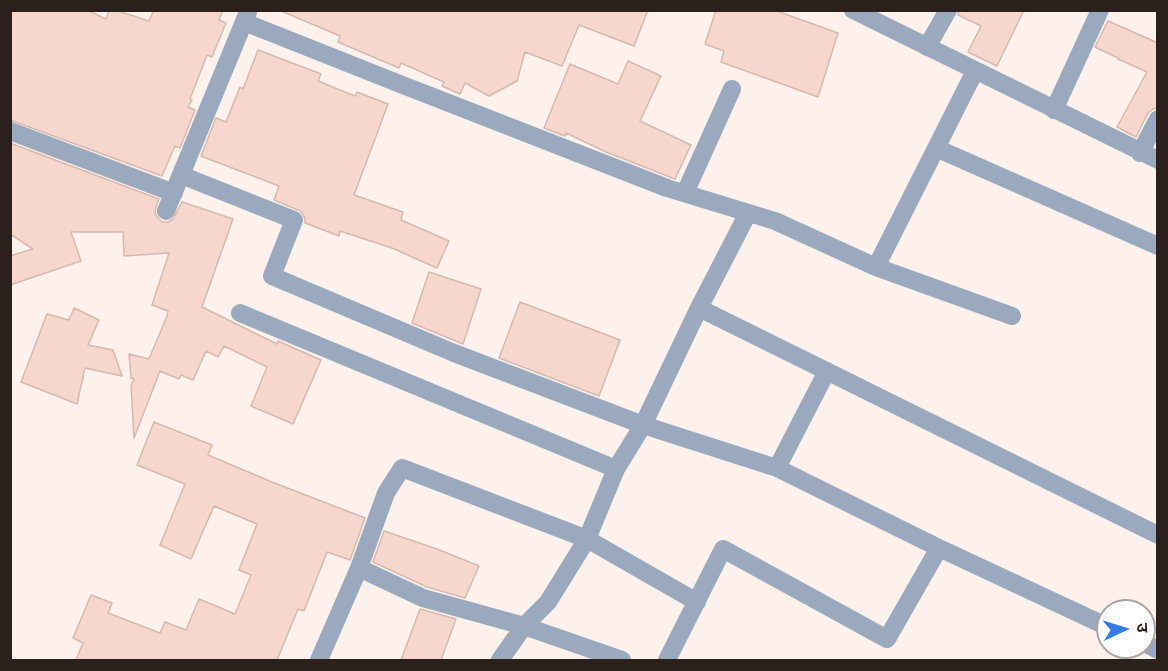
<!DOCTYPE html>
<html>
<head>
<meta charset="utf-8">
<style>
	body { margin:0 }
	#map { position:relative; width:1168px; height:671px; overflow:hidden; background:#fef1ec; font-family:Figtree,"Noto Sans Devanagari",sans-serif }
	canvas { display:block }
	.frame { position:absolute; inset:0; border:12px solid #2b201c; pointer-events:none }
	.north { position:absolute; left:1096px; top:599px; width:60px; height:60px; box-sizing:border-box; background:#fff; border:2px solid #aaa6a4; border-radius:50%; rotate:86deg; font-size:16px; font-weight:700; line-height:24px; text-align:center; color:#2b201c }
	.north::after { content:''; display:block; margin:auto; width:21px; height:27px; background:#347be8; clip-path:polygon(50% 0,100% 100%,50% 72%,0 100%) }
</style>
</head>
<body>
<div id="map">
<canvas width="1168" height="671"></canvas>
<div class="frame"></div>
<div class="north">उ</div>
</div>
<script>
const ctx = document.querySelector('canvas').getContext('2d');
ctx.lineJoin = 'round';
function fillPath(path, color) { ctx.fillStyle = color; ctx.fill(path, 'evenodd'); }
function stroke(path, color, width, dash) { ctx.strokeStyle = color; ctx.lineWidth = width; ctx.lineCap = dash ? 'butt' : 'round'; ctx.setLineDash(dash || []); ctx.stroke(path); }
const building = new Path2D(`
	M10 10H87L106 19 109 10H115L149 21 154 10H223L219 20 226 23 212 57 207 55 190 99 192 100 188 107 195 110 180 148 175 146 162 176 10 120Z
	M279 10H648L634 46 579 25 562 66 525 52 517 81 489 96 465 83 460 94 442 86 444 82 401 63 399 68 338 42 340 36Z
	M716 10H774L838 33 818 97 721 62 724 51 705 44Z
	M959 10H1024L997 66 968 52 981 26 958 15Z
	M1108 21 1158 43V108L1153 109 1148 113 1136 137 1117 127 1147 72 1118 59V58L1095 47Z
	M258 50 321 74 318 81 355 96 357 92 388 104 354 195 403 212 401 220 449 241 437 268 392 248 340 231 339 236 305 223V218L302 213 298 210 274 200 279 186 201 156 216 118 226 122 240 87 243 89Z
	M628 61 661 76 640 121 691 145 675 179 606 152 566 133 565 136 544 128 570 64 618 84Z
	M10 143 159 199 156 207 155 213 158 218 162 222H168L173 219 182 202 233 219 202 307 277 344 278 341 321 360 293 424 251 406 267 367 224 346 218 357 206 351 193 380 181 375 179 379 160 371 134 438 131 385 134 379 131 378 129 354 149 359 167 316 168 311 152 305 169 253 124 256 123 232H71L81 261 10 285V256L33 249 10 234Z
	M429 272 481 289 463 344 412 323Z
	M520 302 620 340 599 396 499 358Z
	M74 308 99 320 88 345 113 350 122 376 85 368 77 404 21 382 47 314 69 320Z
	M154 422 212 445 208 455 272 482 365 518 350 560 327 552 304 611 298 609 277 660H76L83 643 73 638 91 595 112 603 108 613 160 633 165 622 186 630 199 599 235 614 251 575 239 570 257 524 214 506 191 559 160 545 185 484 137 465Z
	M384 531 437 549 479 566 465 598 427 587 373 562Z
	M420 609 456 619 441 660H401Z`);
fillPath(building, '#f7d7cd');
stroke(building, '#d7b8ae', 1.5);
stroke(new Path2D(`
	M853 10 1158 160
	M244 22 400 84 667 188 775 221 876 267 1012 316
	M927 47 948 10
	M1054 110 1100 10
	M10 131 174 193
	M936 148 1158 246
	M1140 153 1158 119
	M181 175 294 220 272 276 454 353 643 425 777 468 939 548 1108 627
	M685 193 732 89
	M166 211 248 12
	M876 267 975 71
	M699 308 1158 535
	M240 313 616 469
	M777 468 827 371
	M359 568 423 598 524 626 622 660
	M1144 643 1158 650
	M319 660 359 568 386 493 402 468 587 539 697 602
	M500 660 524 626 548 602 587 539 616 469 643 425 699 308 748 213
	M667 660 723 549 887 639 939 548`), '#9ba9be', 18);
</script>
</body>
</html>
